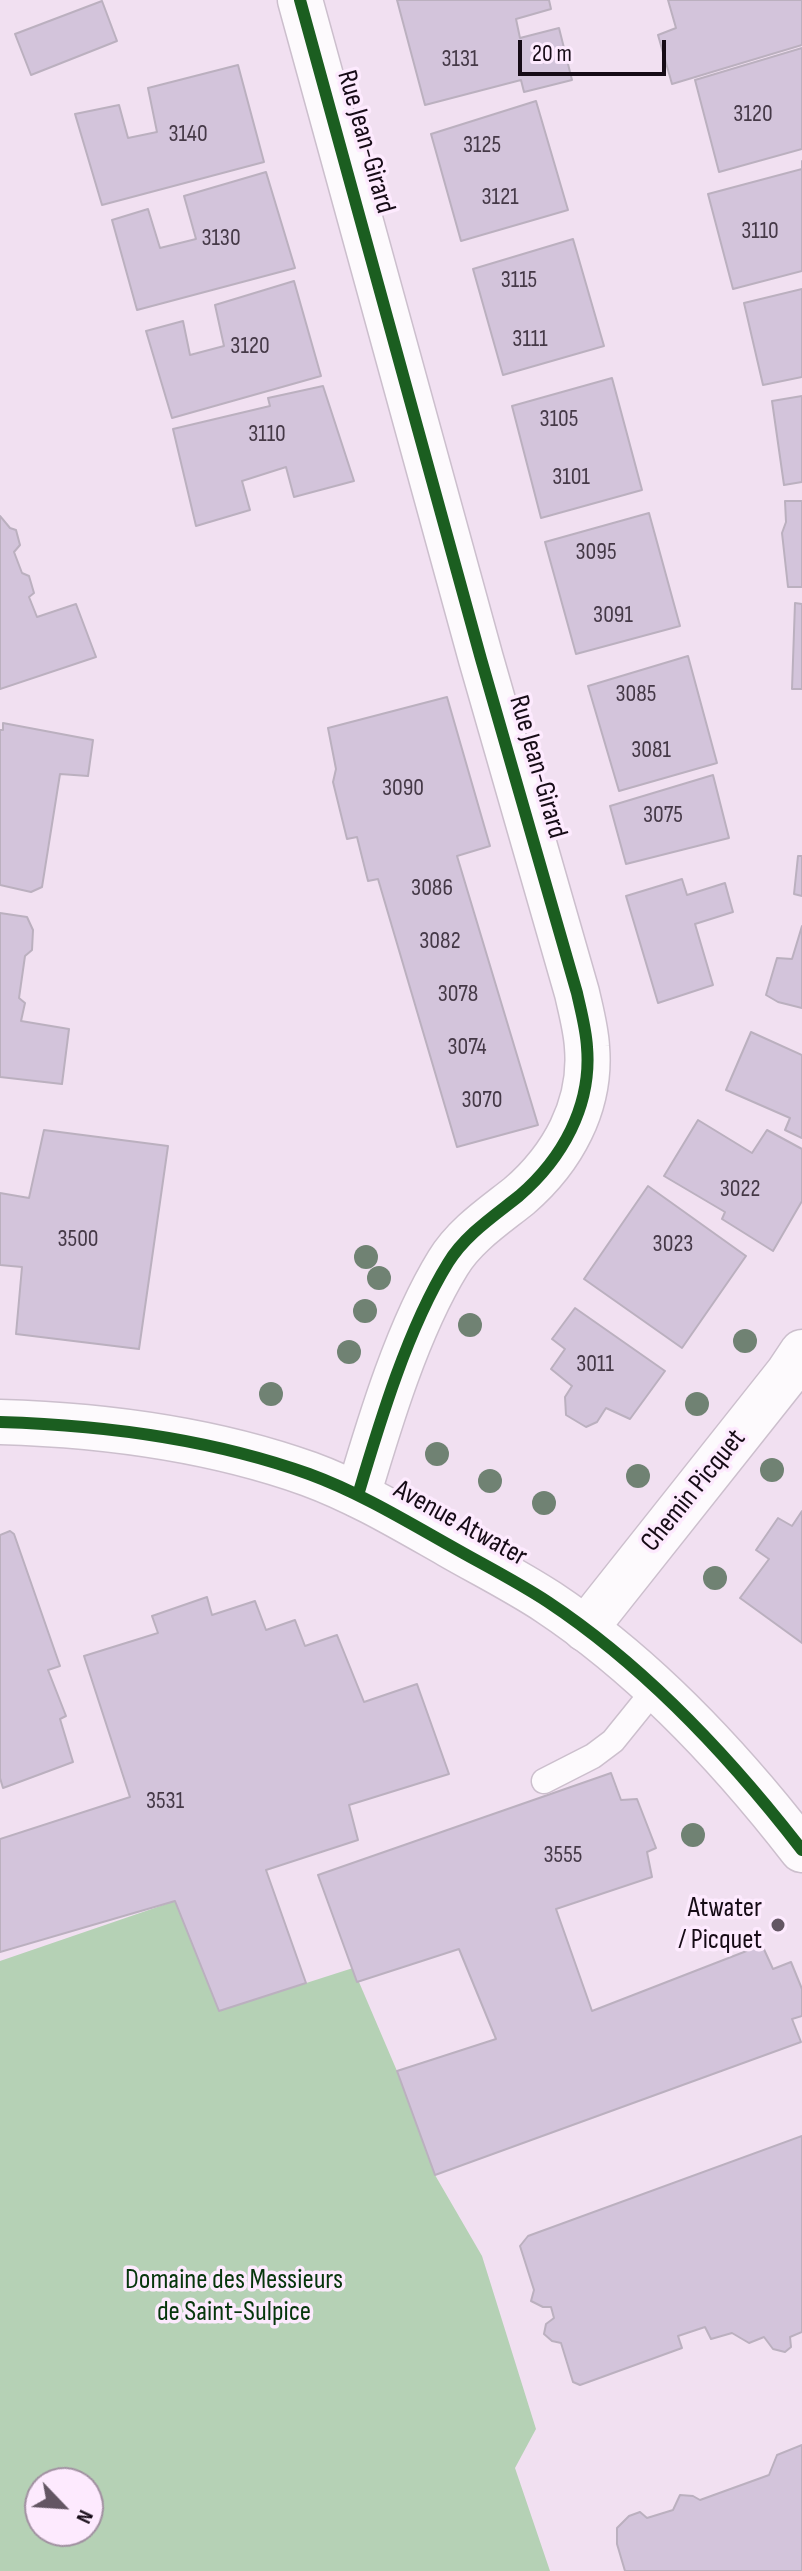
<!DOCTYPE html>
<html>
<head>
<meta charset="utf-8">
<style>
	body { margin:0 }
	#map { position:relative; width:802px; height:2571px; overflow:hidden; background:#f1e0f1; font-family:"Sofia Sans Condensed",sans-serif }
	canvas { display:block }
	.north { position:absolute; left:24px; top:2467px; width:80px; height:80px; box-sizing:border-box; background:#fdeafe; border:2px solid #a191a1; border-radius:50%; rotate:115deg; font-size:22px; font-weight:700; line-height:32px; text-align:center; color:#160b16 }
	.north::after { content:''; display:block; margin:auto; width:28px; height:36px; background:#635663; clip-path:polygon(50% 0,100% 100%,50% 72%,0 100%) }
	.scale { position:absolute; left:518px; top:40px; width:148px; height:36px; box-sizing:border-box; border:4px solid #160b16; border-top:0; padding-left:10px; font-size:24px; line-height:28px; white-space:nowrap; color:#160b16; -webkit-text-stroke:6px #fdeafe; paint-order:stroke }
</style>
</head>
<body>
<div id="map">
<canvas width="802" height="2571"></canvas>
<div class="north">N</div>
<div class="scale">20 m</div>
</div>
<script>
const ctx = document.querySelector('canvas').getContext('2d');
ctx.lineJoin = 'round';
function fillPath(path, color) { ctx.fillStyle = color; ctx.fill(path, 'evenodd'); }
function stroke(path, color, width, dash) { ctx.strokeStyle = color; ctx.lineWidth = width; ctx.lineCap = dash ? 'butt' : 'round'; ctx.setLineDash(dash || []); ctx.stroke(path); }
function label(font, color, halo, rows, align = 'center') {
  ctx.font = font + ' "Sofia Sans Condensed",sans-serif'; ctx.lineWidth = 7; ctx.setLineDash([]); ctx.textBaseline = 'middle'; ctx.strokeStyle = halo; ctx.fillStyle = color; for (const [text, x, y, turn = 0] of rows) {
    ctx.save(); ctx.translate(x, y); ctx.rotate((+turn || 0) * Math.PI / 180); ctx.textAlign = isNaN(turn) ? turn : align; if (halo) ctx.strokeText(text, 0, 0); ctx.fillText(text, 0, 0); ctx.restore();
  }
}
fillPath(new Path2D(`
	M175 1901 219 2011 353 1968 397 2071 435 2175 482 2256 536 2429 515 2468 550 2571H0V1961ZM40 2483H88V2531H40Z`), '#b5d1b5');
const building = new Path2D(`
	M397 0H549L551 9 516 19 520 38 559 28 572 80 524 92 521 80 425 105Z
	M668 0H802V45L672 84 658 35 676 28Z
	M102 1 117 41 31 75 15 34Z
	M802 48V149L719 172 695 80Z
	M238 65 264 162 102 205 75 114 119 105 128 138 157 132 148 88Z
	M536 101 568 210 461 241 431 134Z
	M802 161V271L733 289 708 194 802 169Z
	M266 172 295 268 137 310 112 220 148 209 160 248 196 239 184 196Z
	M573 239 604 346 503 375 473 269Z
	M294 281 321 376 172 418 146 331 183 321 190 355 224 346 215 305Z
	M802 289V377L763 385 744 303Z
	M612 378 642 490 541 518 512 406Z
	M323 386 354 481 294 497 286 467 242 481 250 510 196 526 173 429 270 406 268 398Z
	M802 396V482L784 485 772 401Z
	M785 501H802V587H788L782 533 786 522Z
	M649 513 680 626 576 654 545 542Z
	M0 516 10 528 16 530 20 545 14 552 22 573 29 576 34 593 29 597 37 617 76 604 96 657 0 689Z
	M795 603 802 604V689H792Z
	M688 656 717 763 619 791 588 686Z
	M447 697 490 846 457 856 538 1125 457 1147 378 879 368 881 357 837 347 839 333 782 336 769 328 728Z
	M3 723 93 740 88 776 60 774 42 887 31 892 0 885V730H3Z
	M713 775 729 838 626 864 610 806Z
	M798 856H802V896L794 894Z
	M682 879 687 895 725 883 733 912 695 924 713 985 658 1003 626 896Z
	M0 913 27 917 33 930 32 950 25 956 19 998 25 1003 21 1021 69 1029 62 1084 0 1077Z
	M802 926V1008L778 1002 766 995 777 958 792 959Z
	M751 1032 802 1055V1138L785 1130 790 1118 726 1090Z
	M698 1120 752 1153 767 1130 802 1149V1201L773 1251 722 1219 725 1212 664 1176Z
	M44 1130 168 1146 139 1349 16 1334 22 1267 0 1265V1193L29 1198Z
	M648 1186 746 1256 682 1348 584 1279Z
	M575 1308 665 1371 630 1419 606 1408 597 1422 586 1427 566 1415 565 1397 572 1386 551 1369 565 1349 552 1339Z
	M802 1511V1643L740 1598 769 1559 756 1550 778 1518 792 1526Z
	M10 1531 14 1534 60 1666 48 1670 66 1716 60 1719 73 1762 3 1788 0 1778V1535Z
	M207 1597 212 1615 255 1601 266 1630 295 1620 305 1646 337 1635 364 1702 417 1684 449 1774 349 1805 358 1840 266 1870 306 1983 219 2011 175 1901 0 1952V1839L130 1797 84 1656 158 1633 152 1616Z
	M611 1773 621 1800 637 1799 656 1848 647 1852 652 1877 556 1909 592 2011 762 1945 773 1969 791 1962 802 1989V2016L792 2019 801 2042 435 2175 397 2071 496 2039 459 1949 357 1982 318 1875Z
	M802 2136V2332L790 2337 791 2347 785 2352 773 2349 764 2337 749 2343 732 2333 711 2339 705 2327 678 2336 682 2348 580 2385 573 2382 561 2343 552 2341 544 2334 546 2324 554 2318 551 2307H543L531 2301 534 2290 520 2246 528 2236Z
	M802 2445V2571H625L617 2544V2528L629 2516 640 2512 647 2518 673 2510 680 2495 693 2496 700 2500 769 2475 777 2455Z`);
fillPath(building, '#d3c4db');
stroke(building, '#bbb0bf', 2);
const lane = new Path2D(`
	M544 1781 593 1756 613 1741 655 1689`);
const street = new Path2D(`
	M300 0 481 659 577 993C581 1011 586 1029 587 1047 592 1106 562 1159 519 1196 494 1216 465 1235 448 1263 408 1328 380 1421 358 1495
	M585 1629 788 1373 802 1352`);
const secondary = new Path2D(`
	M0 1422C103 1425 211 1439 309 1474 358 1492 403 1519 449 1545 482 1564 516 1581 548 1602 646 1667 730 1757 802 1850`);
stroke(lane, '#ccbfcd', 27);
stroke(street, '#ccbfcd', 47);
stroke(secondary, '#ccbfcd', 47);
stroke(lane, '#fdfafd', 24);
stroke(street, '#fdfafd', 44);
stroke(secondary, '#fdfafd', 44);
stroke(new Path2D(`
	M300 0 481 659 577 993C581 1011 586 1029 587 1047 592 1106 562 1159 519 1196 494 1216 465 1235 448 1263 408 1328 380 1421 358 1495
	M0 1422C103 1425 211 1439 309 1474 358 1492 403 1519 449 1545 482 1564 516 1581 548 1602 646 1667 730 1757 802 1850`), '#1b5e20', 12);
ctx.fillStyle = '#708273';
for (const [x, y] of [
	[366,1257],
	[379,1278],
	[365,1311],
	[470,1325],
	[745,1341],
	[349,1352],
	[271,1394],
	[697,1404],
	[437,1454],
	[772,1470],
	[638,1476],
	[490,1481],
	[544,1503],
	[715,1578],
	[693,1835]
]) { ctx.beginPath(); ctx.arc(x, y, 12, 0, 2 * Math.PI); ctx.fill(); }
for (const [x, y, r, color] of [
	[778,1925,8,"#635663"]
]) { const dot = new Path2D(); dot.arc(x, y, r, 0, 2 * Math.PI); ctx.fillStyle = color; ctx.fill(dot); stroke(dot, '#fdeafe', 3); }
label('24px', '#453947', null, [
	["3131",460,60],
	["3120",753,115],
	["3140",188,135],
	["3125",482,146],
	["3121",500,198],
	["3110",760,232],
	["3130",221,239],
	["3115",519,281],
	["3111",530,340],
	["3120",250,347],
	["3105",559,420],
	["3110",267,435],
	["3101",571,478],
	["3095",596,553],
	["3091",613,616],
	["3085",636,695],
	["3081",651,751],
	["3090",403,789],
	["3075",663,816],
	["3086",432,889],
	["3082",440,942],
	["3078",458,995],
	["3074",467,1048],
	["3070",482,1101],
	["3022",740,1190],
	["3500",78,1240],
	["3023",673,1245],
	["3011",595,1365],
	["3531",165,1802],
	["3555",563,1856]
]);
label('28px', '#160b16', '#fdeafe', [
	["Rue Jean-Girard",365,142,74],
	["Rue Jean-Girard",537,767,74],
	["Chemin Picquet",694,1491,-51],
	["Avenue Atwater",460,1524,29]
]);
label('28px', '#160b16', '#fdeafe', [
	["Atwater",762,1909],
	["/ Picquet",762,1941]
], 'right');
label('28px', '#06360c', '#fdeafe', [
	["Domaine des Messieurs",234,2281],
	["de Saint-Sulpice",234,2313]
]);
</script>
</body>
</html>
